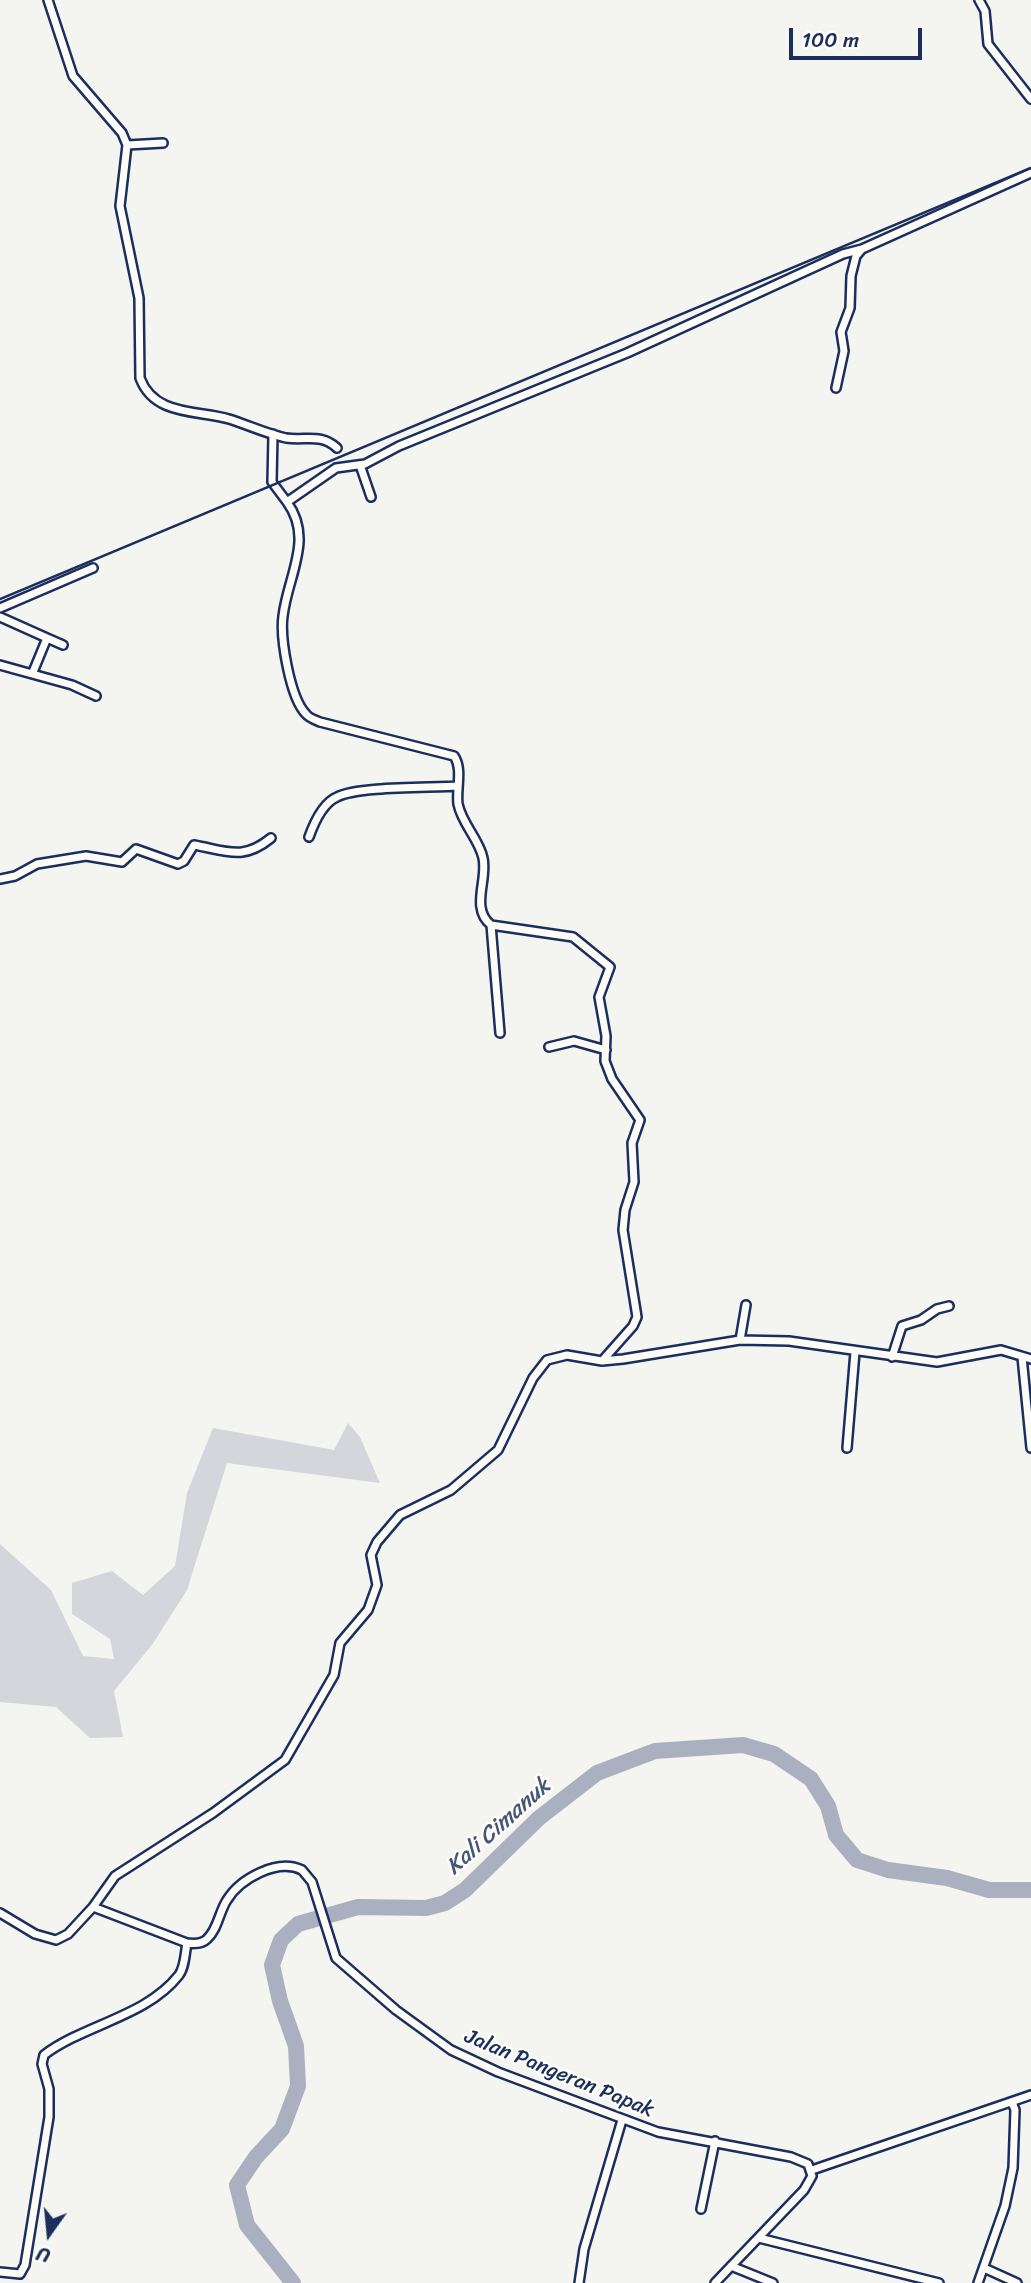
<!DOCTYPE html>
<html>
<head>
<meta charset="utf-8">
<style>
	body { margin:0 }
	#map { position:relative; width:1031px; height:2283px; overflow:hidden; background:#f4f4f1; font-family:Sriracha,sans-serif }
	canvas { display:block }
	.north { position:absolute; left:14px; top:2199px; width:70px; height:70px; -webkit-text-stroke:5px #fdfcf7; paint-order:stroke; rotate:195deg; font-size:19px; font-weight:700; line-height:28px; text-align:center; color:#1b2f5e }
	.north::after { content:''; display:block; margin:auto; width:24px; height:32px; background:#1b2f5e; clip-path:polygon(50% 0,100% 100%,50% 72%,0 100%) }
	.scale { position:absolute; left:789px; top:28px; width:133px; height:32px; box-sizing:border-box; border:4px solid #1b2f5e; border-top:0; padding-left:9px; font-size:21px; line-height:24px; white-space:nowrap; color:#1b2f5e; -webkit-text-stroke:5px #fdfcf7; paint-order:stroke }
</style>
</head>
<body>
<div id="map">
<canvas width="1031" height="2283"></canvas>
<div class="north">U</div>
<div class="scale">100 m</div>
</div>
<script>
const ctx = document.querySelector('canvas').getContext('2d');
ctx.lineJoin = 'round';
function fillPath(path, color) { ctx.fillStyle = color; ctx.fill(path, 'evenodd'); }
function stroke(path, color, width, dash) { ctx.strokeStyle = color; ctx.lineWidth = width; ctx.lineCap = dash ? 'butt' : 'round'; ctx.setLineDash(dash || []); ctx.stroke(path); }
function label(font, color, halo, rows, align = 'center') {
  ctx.font = font + ' Sriracha,sans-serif'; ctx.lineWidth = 5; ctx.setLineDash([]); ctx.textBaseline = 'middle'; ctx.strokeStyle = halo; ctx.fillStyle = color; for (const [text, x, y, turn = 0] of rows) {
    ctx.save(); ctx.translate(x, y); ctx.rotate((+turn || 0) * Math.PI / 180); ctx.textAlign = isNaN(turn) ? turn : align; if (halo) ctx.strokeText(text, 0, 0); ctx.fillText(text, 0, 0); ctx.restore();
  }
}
fillPath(new Path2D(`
	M348 1423 360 1437 380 1483 227 1463 187 1590 152 1645 114 1691 123 1737 90 1738 56 1707 0 1702V1544L51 1590 83 1656 114 1659 110 1639 72 1614V1583L112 1571 143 1595 175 1566 187 1493 213 1428 334 1450Z`), '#d4d6db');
stroke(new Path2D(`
	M293 2283 247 2225 237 2185 256 2157 282 2129 298 2086 296 2046 280 2001 272 1965 281 1940 298 1924 358 1907 426 1908 445 1903 465 1890 539 1818 597 1773 655 1751 743 1745 774 1754 811 1779 828 1806 836 1835 857 1860 888 1870 947 1878 989 1890H1031`), '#aab0bf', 16);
const minor = new Path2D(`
	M48 0 73 76 122 133 127 145 120 206 139 298 140 378C154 416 197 410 229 419 248 425 267 434 286 438 306 441 321 433 337 448
	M979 0 985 11 988 44 1031 99
	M127 145 163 143
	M836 388 844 351 841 332 850 308 851 276 856 256 862 249 1031 173
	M273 434 272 482 287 502
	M360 465 371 497
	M0 608 93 568
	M0 617 47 638
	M0 665 72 685 96 696
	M33 672 47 638 63 645
	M309 837C314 823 323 803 337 797 358 786 431 788 458 786
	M0 879 15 876 37 864 86 856 122 862 136 849 178 864 184 861 194 845C227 851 243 861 271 838
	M491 925 500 1033
	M549 1047 574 1041 606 1050
	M740 1340 746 1305
	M892 1357 902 1326 921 1320 937 1309 949 1306
	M1022 1357 1031 1448
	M602 1361 633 1326 637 1317 623 1230 625 1210 634 1182 632 1143 640 1120 612 1079 605 1061 606 1036 599 997 610 967 573 937 491 925C470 908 488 880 483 858 479 839 462 824 458 804 456 789 463 769 454 756L320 722C315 720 309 718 306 714 290 698 280 638 283 616 288 575 314 539 287 502L336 468 365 464 399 446 627 353 843 254 862 249
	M847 1448 855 1352
	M93 1907 115 1876 213 1813 285 1760 334 1675 340 1643 368 1610 377 1585 371 1555 377 1542 400 1515 451 1490 498 1450 533 1378 547 1360 567 1355 602 1361 623 1359 740 1340 789 1341 937 1362 1001 1350 1031 1359
	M0 1913 35 1934 56 1940 68 1934 93 1907 187 1943C194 1944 202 1944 207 1939 218 1929 219 1912 227 1900 240 1879 277 1858 302 1870L312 1882 336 1958 396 2010 451 2050 498 2072 658 2132 791 2157 808 2164 812 2176 804 2190 715 2283
	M812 2170 1031 2095
	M701 2209 715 2141
	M759 2238 939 2283
	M731 2266 773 2283
	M984 2268 1017 2283
	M0 2272 20 2274 25 2265 49 2117V2089L42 2064 44 2055C85 2024 146 2017 179 1975 185 1967 185 1953 187 1943
	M579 2283 584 2249 622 2120
	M978 2283 1005 2206 1013 2168 1015 2110 1012 2102`);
stroke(minor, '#1b2f5e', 12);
stroke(minor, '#fdfcf7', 7);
stroke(new Path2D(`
	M0 599 1031 168`), '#1b2f5e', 2.5);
label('21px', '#1b2f5e', '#fdfcf7', [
	["Jalan Pangeran Papak",559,2074,22]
]);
label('italic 23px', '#46567b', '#fdfcf7', [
	["Kali Cimanuk",499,1827,-42]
]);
</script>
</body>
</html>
